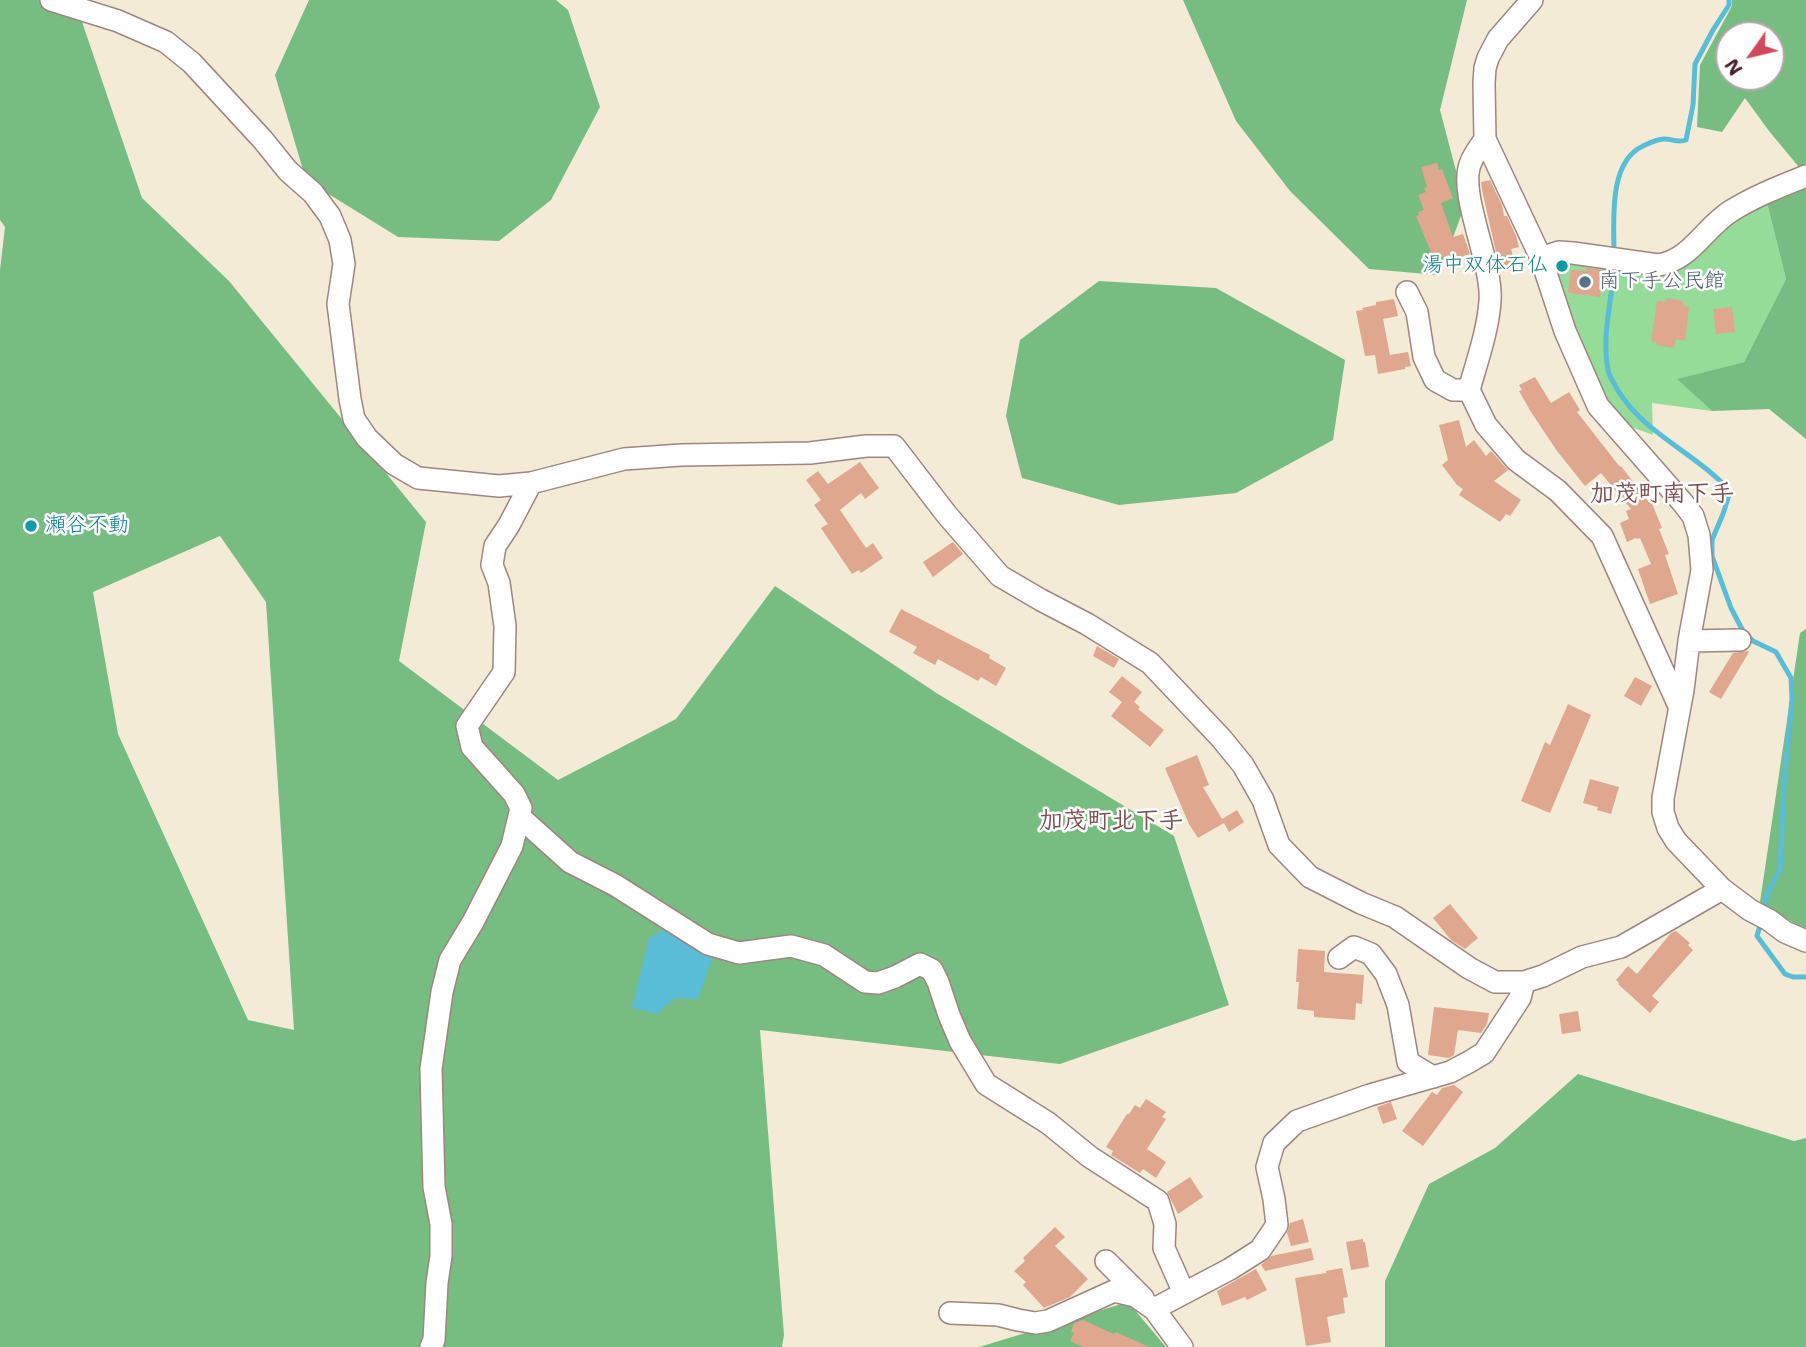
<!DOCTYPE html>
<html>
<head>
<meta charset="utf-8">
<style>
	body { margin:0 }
	#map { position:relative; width:1806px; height:1347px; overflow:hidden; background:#f4ebd6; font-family:"Shantell Sans",sans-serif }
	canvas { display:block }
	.north { position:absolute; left:1715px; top:21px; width:70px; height:70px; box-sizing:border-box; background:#fff; border:2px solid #b7a5aa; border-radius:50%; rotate:236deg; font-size:19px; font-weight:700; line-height:28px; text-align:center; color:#4a1f2b }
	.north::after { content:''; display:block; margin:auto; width:24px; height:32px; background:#d1495b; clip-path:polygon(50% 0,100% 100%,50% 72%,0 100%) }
</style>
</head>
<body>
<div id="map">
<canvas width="1806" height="1347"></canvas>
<div class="north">N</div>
</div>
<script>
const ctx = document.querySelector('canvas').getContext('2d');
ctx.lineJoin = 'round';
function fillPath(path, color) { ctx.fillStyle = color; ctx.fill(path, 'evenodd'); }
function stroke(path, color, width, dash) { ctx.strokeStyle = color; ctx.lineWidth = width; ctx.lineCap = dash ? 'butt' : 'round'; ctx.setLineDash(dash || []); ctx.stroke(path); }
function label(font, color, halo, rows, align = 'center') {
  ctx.font = font + ' "Shantell Sans","Klee One",sans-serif'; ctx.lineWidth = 5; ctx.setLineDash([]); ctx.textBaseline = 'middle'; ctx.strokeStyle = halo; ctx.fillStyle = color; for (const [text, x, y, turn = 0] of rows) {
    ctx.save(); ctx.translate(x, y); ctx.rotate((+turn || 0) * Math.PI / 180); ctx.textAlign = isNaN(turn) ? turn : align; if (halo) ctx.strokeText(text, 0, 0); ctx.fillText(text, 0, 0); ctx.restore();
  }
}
fillPath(new Path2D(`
	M1766 199 1786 279 1744 362 1678 379 1712 411 1652 403 1653 435 1623 424 1604 402 1591 374 1553 265 1558 258 1658 270Z`), '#94dc97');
fillPath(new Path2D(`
	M0 0H70L78 10 142 198 229 281 426 522 399 661 558 780 676 719 775 586 938 694 1174 836 1229 1005 1060 1064 760 1030 784 1335 782 1347H0V270L5 227 0 220ZM220 536 266 602 294 1030 248 1020 118 734 93 592Z
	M309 0H556L568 10 600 107 551 200 499 241 398 237 306 180 275 75Z
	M1183 0H1467L1440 110 1465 205 1439 275 1369 269 1290 191 1236 121Z
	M1732 0H1806V170L1803 172 1769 131 1745 98 1722 132 1697 127 1700 65 1732 6ZM1729 35H1771V77H1729Z
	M1806 181V439L1769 409 1712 411 1677 379 1744 362 1786 279 1766 199Z
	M1099 281 1216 288 1345 360 1333 440 1236 493 1119 505 1022 478 1006 416 1020 340Z
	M1806 629V928C1789 922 1776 911 1760 902L1800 633Z
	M1578 1074 1794 1141 1806 1138V1347H1385V1281L1429 1184 1495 1148Z
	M1128 1302 1166 1347H979Z`), '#77bc80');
fillPath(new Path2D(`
	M671 925 714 953 698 999 675 998 657 1014 632 1008 649 938Z`), '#59bdd7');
stroke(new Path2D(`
	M1614 253C1614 221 1608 162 1643 146 1649 143 1658 139 1664 139 1673 139 1677 143 1686 140L1693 105 1695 64 1713 30 1729 5V0
	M1614 263C1613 299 1601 334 1608 370 1609 376 1614 383 1617 389 1643 433 1694 452 1728 489L1729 495 1723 514 1712 540V556L1731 608 1743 631 1753 641 1776 652 1791 678 1792 699 1784 784 1780 871 1768 891 1763 912
	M1761 922 1757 936 1785 974 1793 977H1806`), '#59bdd7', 5);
fillPath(new Path2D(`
	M1437 163 1439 170 1442 169 1453 198 1441 203 1453 237 1463 234 1470 254 1452 261 1449 255 1434 260 1416 216 1419 215 1418 212 1424 210 1418 195 1426 192 1424 188 1427 187 1421 167Z
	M1490 180 1502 205 1504 216H1507L1516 236 1519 247 1511 249 1516 267 1500 270 1482 190 1481 182Z
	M1586 268 1603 270 1600 297 1568 293 1571 270 1586 271Z
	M1667 298 1683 301V306L1689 307 1685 341 1676 339 1674 348 1656 345 1657 342 1651 341 1657 301 1666 302Z
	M1394 299 1398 316 1383 319 1390 355 1408 352 1411 366 1405 367V369L1378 374 1375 355 1365 356 1356 311 1363 310 1362 308 1376 305V302Z
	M1732 307 1735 332 1716 334 1713 309Z
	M1535 377 1551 403 1569 392 1580 410 1577 412 1620 467 1621 466 1649 502 1651 501 1662 528 1659 529 1669 554 1665 555 1678 594 1650 604 1638 569 1651 564 1640 538 1637 539 1636 538 1627 542 1620 523 1629 519 1626 511 1631 509 1601 473 1585 486 1557 451 1531 412 1519 391 1522 390 1519 385Z
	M1459 420 1466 447 1474 440 1486 456 1491 451 1508 470 1494 481 1521 500 1510 516 1506 514 1500 522 1459 495 1463 489 1457 485 1442 465 1448 460 1439 425Z
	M860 462 879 488 865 499 861 493 840 510 866 548 873 543 883 558 861 573 859 570 852 574 821 528 828 524 814 505 821 500 806 480 818 471 828 484Z
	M953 542 963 554 933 577 923 562Z
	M901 609 990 655 989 658 1006 668 996 686 981 677 978 681 938 659 935 665 913 653 917 647 889 632Z
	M1097 646 1119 659 1114 668 1093 656Z
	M1748 651 1749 652 1721 699 1709 692 1733 653Z
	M1122 676 1142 692 1134 702 1140 707 1138 709 1164 730 1150 747 1111 716 1122 702 1109 692Z
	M1635 677 1652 686 1641 706 1624 696Z
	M1568 704 1591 715 1550 813 1521 801 1545 742 1550 745Z
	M1197 755 1209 785 1203 787 1222 819 1237 810 1244 822 1229 832 1224 823 1198 838 1189 824 1165 768Z
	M1590 779 1619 787 1611 814 1597 810 1598 807 1583 803Z
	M1450 904 1478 938 1465 949 1451 940 1433 918Z
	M1676 931 1690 943 1688 945 1693 950 1652 996 1659 1002 1650 1013 1618 984 1619 983 1616 980 1628 966 1637 974 1671 933Z
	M1298 949 1325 951 1324 972 1364 975 1362 1004 1356 1003 1355 1020 1314 1017V1011L1297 1009 1299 982H1296Z
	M1434 1007 1489 1013 1487 1024 1481 1033 1458 1030 1454 1055 1449 1058 1428 1055Z
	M1578 1011 1581 1031 1562 1034 1559 1014Z
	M1454 1085 1463 1092 1423 1146 1402 1131 1432 1092 1437 1095 1442 1088Z
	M1146 1099 1166 1112 1162 1117 1166 1119 1147 1149 1166 1162 1156 1178 1143 1169 1140 1173 1111 1155 1113 1151 1106 1147 1127 1114H1129L1135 1105 1140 1108Z
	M1391 1102 1397 1119 1383 1124 1377 1107Z
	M1190 1177 1203 1197 1178 1214 1167 1192Z
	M1303 1219 1309 1242 1291 1246 1287 1233 1290 1223Z
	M1055 1227 1065 1237 1055 1246 1088 1279 1070 1297 1044 1308 1023 1285 1026 1282 1014 1271 1025 1261 1023 1258Z
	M1363 1239V1242H1365L1369 1267 1351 1270 1346 1242Z
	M1311 1248 1314 1260 1265 1271 1261 1265 1271 1256Z
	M1342 1268 1348 1297 1343 1298 1345 1313 1327 1317 1331 1342 1306 1346 1295 1278 1326 1273V1271Z
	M1256 1269 1267 1290 1247 1300 1245 1297 1222 1306 1217 1291Z
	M1083 1320 1114 1334 1116 1332 1149 1347H1083L1070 1341 1074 1333 1071 1332 1074 1323Z`), '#dea78e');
const street = new Path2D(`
	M51 0 118 21 166 42 192 63 263 140 288 171 313 193 330 216 340 240 344 264 338 304 350 399 354 419 367 438 394 464 418 478 499 486 531 483 624 459 681 455 810 453 866 446H894L947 515 1000 576 1041 600 1087 624 1150 663 1221 738 1243 765 1263 800 1279 845 1310 877 1361 903 1395 917 1469 968 1495 982H1524L1543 976 1582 957 1621 947 1722 889
	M1532 0 1498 39 1488 58 1485 68 1484 83 1485 139 1541 258 1565 331 1598 406 1683 503 1693 516 1699 535 1702 570 1689 641 1683 690 1663 798V812L1668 828 1676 841 1722 889 1750 910 1769 920 1785 932 1806 941
	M1485 139C1480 147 1474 154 1471 162 1457 192 1493 262 1490 301 1488 331 1477 361 1469 390L1486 425 1516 460 1558 491 1602 536 1679 706
	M1541 258 1559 252 1573 253 1658 265C1691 260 1704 228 1731 211 1755 196 1781 186 1806 176
	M1407 292 1417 312 1424 357 1435 380 1453 390H1469
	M1689 641 1740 640
	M520 817 570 862 615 885 708 944 739 953 791 946 824 955 865 982 878 983 895 977 920 964 932 970 938 982 949 1015 960 1041 986 1084 1048 1123 1090 1157 1158 1201 1165 1224 1164 1248 1184 1293
	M1339 958 1354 947 1371 954 1386 974 1398 1005 1408 1062 1433 1077
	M1106 1261 1143 1298
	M950 1313 998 1315 1018 1320 1035 1323 1048 1321 1114 1291 1135 1296 1154 1309
	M431 1347 434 1340 437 1283 441 1256V1224L434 1187 431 1069 442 992 450 960 473 922 512 846 521 808 514 794 472 747 467 726 504 672 505 626 499 583 492 565 495 546 509 525 531 483
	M1182 1347 1154 1309 1230 1269 1260 1250 1277 1225 1274 1199 1267 1167 1274 1143 1297 1121 1370 1095 1450 1072 1469 1062 1484 1053 1520 998 1524 982`);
stroke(street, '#9f8580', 24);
stroke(street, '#fff', 21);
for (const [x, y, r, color] of [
	[1562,266,7,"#0f9aa8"],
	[1585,282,7,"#5c6f8a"],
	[31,526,7,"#0f9aa8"]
]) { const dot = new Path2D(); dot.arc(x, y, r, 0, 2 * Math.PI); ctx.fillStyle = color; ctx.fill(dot); stroke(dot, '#fff', 2.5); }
label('21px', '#0d838f', '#fff', [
	["湯中双体石仏",1548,266],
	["瀬谷不動",45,526,"left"]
], 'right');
label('21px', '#4e5e75', '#fff', [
	["南下手公民館",1599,282]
], 'left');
label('bold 24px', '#7e4f4e', '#fff', [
	["加茂町南下手",1662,495],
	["加茂町北下手",1111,822]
]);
</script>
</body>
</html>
